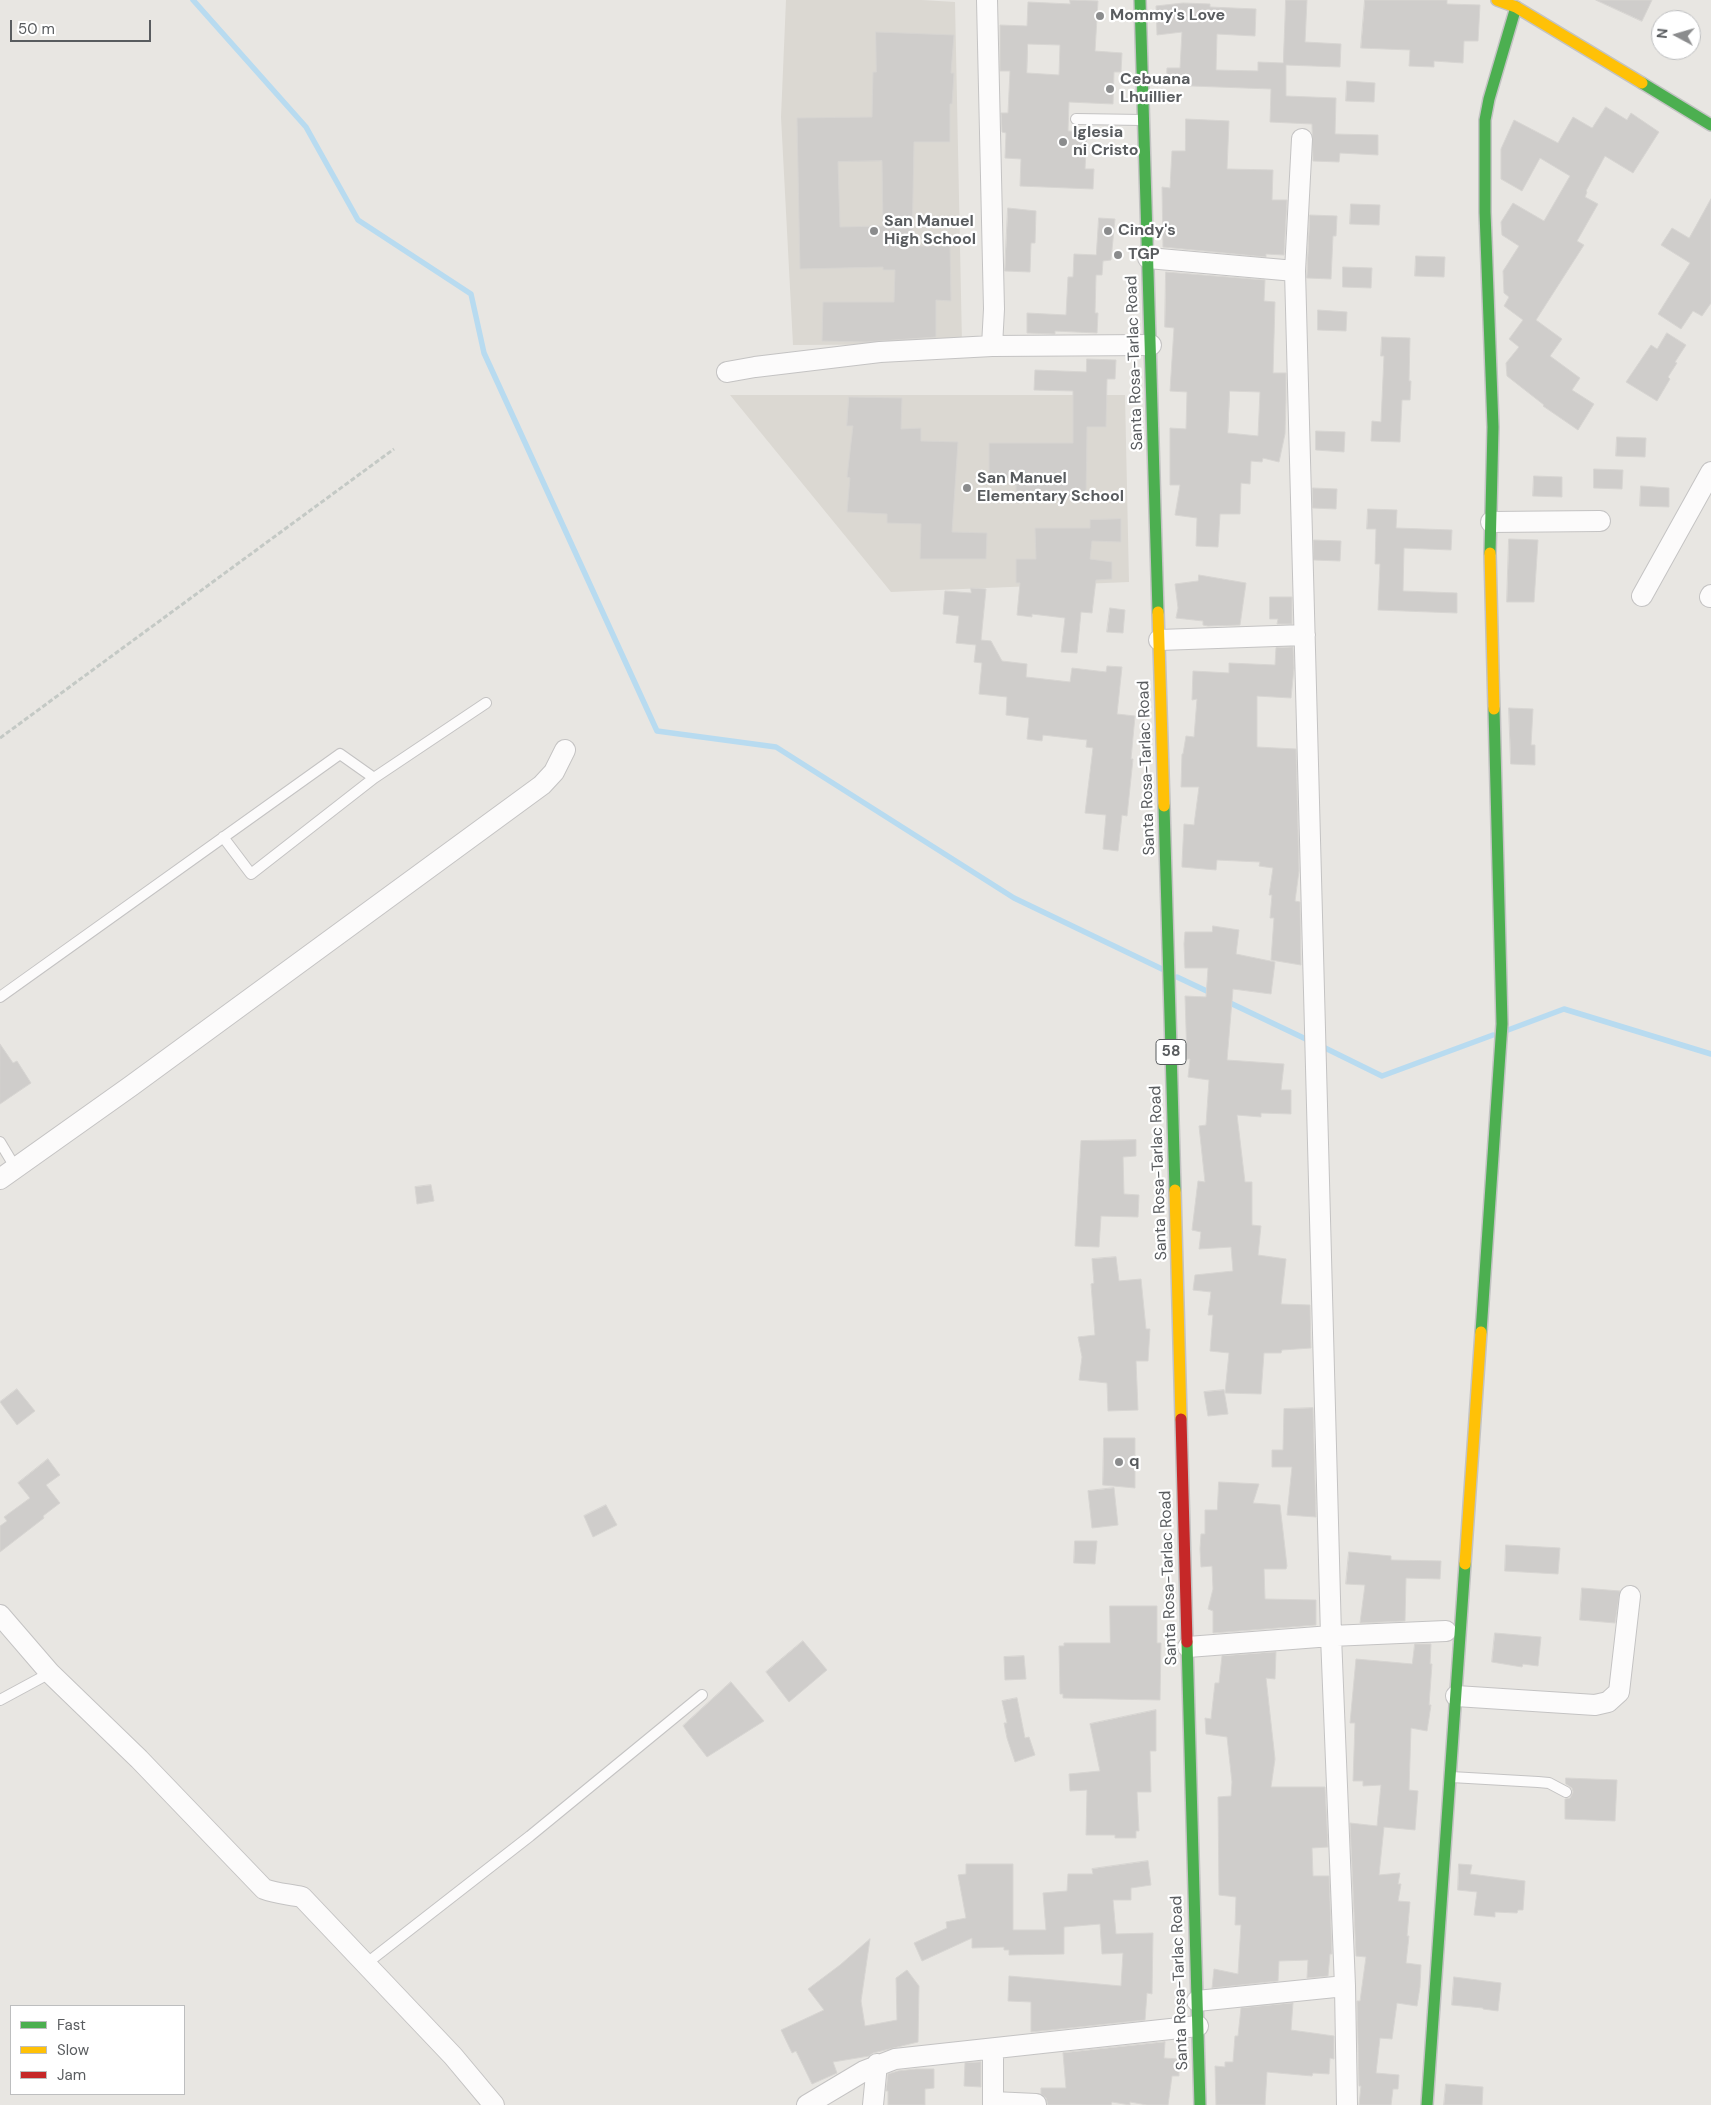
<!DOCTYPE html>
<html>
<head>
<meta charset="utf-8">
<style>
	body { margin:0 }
	#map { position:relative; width:1711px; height:2105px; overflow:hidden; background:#e8e6e2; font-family:"DM Sans",sans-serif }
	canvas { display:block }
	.legend { position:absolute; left:10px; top:2005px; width:175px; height:90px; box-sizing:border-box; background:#fff; border:1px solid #bdbebf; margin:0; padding:6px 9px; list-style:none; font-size:15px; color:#595c5f }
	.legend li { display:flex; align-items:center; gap:10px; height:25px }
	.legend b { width:25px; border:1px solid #bdbebf }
	.north { position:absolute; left:1651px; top:10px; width:50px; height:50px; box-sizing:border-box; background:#fff; border:1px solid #bdbebf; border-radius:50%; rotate:276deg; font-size:14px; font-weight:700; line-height:20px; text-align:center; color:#595c5f }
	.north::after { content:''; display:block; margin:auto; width:18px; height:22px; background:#8b8c8d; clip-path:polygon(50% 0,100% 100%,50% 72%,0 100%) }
	.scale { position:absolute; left:10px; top:20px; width:141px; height:22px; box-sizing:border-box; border:2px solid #595c5f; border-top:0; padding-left:6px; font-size:15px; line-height:18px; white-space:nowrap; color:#595c5f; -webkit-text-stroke:4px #fff; paint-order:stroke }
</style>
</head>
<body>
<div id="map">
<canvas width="1711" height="2105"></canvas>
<ul class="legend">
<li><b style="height:6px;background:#4caf50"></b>Fast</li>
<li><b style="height:6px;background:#ffc107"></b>Slow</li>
<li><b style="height:6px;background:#c62828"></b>Jam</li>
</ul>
<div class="north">N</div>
<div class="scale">50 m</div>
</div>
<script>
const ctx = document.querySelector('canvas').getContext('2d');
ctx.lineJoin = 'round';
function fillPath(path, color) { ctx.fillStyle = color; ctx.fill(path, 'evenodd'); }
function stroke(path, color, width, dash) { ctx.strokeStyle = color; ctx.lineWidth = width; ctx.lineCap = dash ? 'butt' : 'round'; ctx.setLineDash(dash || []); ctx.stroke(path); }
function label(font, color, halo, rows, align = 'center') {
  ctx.font = font + ' "DM Sans",sans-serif'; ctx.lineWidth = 4.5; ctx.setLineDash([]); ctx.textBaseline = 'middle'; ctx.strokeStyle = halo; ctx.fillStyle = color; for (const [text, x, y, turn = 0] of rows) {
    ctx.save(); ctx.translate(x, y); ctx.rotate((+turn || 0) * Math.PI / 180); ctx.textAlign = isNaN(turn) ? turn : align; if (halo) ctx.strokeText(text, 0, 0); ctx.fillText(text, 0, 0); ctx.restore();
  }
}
fillPath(new Path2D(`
	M786 0H922L955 2 962 344 793 345 781 117Z
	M730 395H1125L1129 582 891 592Z`), '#dbd8d2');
stroke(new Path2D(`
	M193 0 306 127 358 220 471 294 484 353 657 731 776 747 1014 898 1162 969
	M1177 977 1211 993
	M1226 1001 1310 1041
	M1508 1030 1564 1009 1711 1054
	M1319 1045 1382 1076 1493 1035`), '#b8dbf0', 5.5);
const building = new Path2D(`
	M1070 0 1098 1 1095 51 1122 53 1121 72H1114L1113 104 1069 102 1068 131 1087 132 1085 169H1094L1093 189 1020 186 1021 159 1005 158 1006 133 1002 132 1001 113H1008L1010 71H1000V25L1027 26 1028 2 1070 4ZM1028 44 1060 45 1059 75 1027 73Z
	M1286 0H1307L1305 42 1341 44 1340 67 1286 65V96L1336 98 1335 134 1378 135V155L1340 153 1339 162 1313 161 1312 124 1270 122 1271 89 1166 85 1167 68H1180L1182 32 1157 35 1156 6 1183 3 1210 4V7L1256 9 1255 36 1217 34 1216 70 1258 71V62L1283 63Z
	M1365 0H1447V4L1480 5 1478 41H1464L1463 63 1434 61V67L1409 66 1410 50 1361 48Z
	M1596 0H1652L1642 21Z
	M876 32 954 35 951 73H954L952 104H950V142H914L912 246H950L951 301 936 300V337L866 342 822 341 823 302H894L895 270H883V267L800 269 797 118 872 117 873 72H876ZM882 161 883 226 840 227 838 162Z
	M1347 81 1375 83 1374 102 1346 101Z
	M1606 107 1627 120 1631 113 1659 132 1633 173 1605 156 1586 191 1587 192 1585 197 1598 204 1577 241 1584 245 1536 320 1562 339 1550 356 1580 378 1572 390 1594 404 1578 430 1543 406 1544 405 1507 376 1506 363 1519 347 1509 339 1523 320 1504 306 1509 297 1504 293 1503 271 1519 246 1502 235 1501 222 1513 203 1544 221 1570 176 1540 158 1522 191 1501 179V149L1514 120 1558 143 1573 117 1592 128Z
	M1186 119 1229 121 1227 169 1273 170 1272 200H1287L1284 255 1266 254V257L1163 247 1162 187 1170 188 1172 151H1185Z
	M1711 199V303L1702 316 1693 311 1681 329 1658 314 1690 263 1661 245 1672 228 1689 238Z
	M1351 204 1380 205 1379 225 1350 224Z
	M1008 208 1036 211 1035 243H1031L1030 272 1005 271Z
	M1310 215 1337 216 1336 236H1333L1331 279 1307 278Z
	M1099 218 1115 219 1111 260 1103 261 1102 275H1096L1095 313H1098L1097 333 1055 331V334L1027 333V313L1066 315 1068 277H1073L1074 254 1096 255Z
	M1416 256 1445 257 1444 277 1415 276Z
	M1343 267 1372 268 1371 288 1343 287Z
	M1166 272 1265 280 1264 301 1275 302 1273 373H1286V399L1285 434 1279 462 1263 458 1262 462 1251 461 1250 484 1241 483 1240 514H1220L1218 547 1196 546 1197 518 1175 515 1180 485H1170V428L1186 429 1187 392 1170 391 1174 328 1165 327ZM1230 391 1260 392 1258 436 1228 433Z
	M1318 310 1347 312 1346 331 1318 330Z
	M1667 333 1686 345 1675 362 1677 363 1668 377 1670 379 1657 401 1626 382 1651 345 1657 349Z
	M1382 337 1410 338 1409 381H1411L1410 400H1402L1400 442 1371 441 1372 421 1381 422 1384 356H1381Z
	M1087 359 1116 360 1115 379H1107L1106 427H1087L1086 498H1016V479L989 478V443H1073V391L1034 390 1035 370 1086 372Z
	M849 397 902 398 901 429 921 428V441L958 442 952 532 987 533 986 559H920L921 524 887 523V514L847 512 850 478 847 477 853 426H847Z
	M1316 431 1345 432 1344 452 1316 450Z
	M1617 437 1646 438 1645 457 1616 456Z
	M1594 469 1623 470 1622 489 1594 488Z
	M1534 476 1562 477V497L1533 496Z
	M1641 486 1669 488V507L1640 506Z
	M1313 488 1337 489 1336 509 1313 508Z
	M1368 509 1397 510 1396 528 1452 530 1451 550 1404 548 1403 591 1457 593V613L1378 610 1380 564H1375L1376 529H1367Z
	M1121 519V542L1092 541 1090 559 1112 562V579L1096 580 1092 613 1081 612 1077 653 1061 652 1065 618 1032 614V617L1017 615 1020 583H1016V559H1036L1035 528H1090V520Z
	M1509 539 1538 540 1534 602H1507Z
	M1314 540 1341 541 1340 561 1314 560Z
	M1199 575 1246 583 1240 625 1208 626 1203 625V621L1176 618 1178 608 1175 584 1198 581Z
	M971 588 986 589 981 640 991 641 1002 661 1027 664 1026 677 1070 682 1072 668 1106 672 1107 666 1122 667 1117 714 1135 716 1131 759H1133L1127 816 1122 815 1118 851 1103 849 1106 815 1085 813 1093 748 1086 747 1087 740 1043 735 1042 741 1027 739 1029 718 1006 715 1007 697 979 694 982 663 974 662 976 645 956 643 959 616 943 614 945 591 971 593Z
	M1270 597H1292V624H1277L1278 619H1270Z
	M1110 608 1125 610 1123 633 1107 632Z
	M1293 647 1294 668 1291 698 1257 696V747L1296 749 1299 871 1295 901 1300 902 1301 965 1271 960 1274 918H1270L1272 895H1269L1273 868 1259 866 1260 862 1217 860 1216 870 1182 867V863L1184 824 1194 825 1199 787H1181L1182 754H1183L1186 736 1194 737 1197 699 1192 700 1193 671 1229 673V663L1275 665 1276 648Z
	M1509 708 1533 709 1531 745H1535V765L1511 764Z
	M1213 926 1239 930 1236 954 1275 962 1271 994 1233 989 1227 1060 1284 1064 1281 1090H1291V1114L1261 1113V1117L1237 1115 1245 1182H1252V1225L1261 1226 1258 1255 1286 1259 1281 1304 1310 1305 1311 1348 1282 1350 1281 1353H1264L1261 1394 1225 1393 1229 1353 1210 1351 1213 1315H1208L1211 1292 1193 1290 1195 1275 1233 1271 1231 1247 1199 1249 1201 1232 1192 1230 1198 1181 1205 1182 1199 1126 1206 1125 1209 1080 1188 1077 1190 1059H1187L1185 996 1206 997 1208 968H1185L1184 944 1185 932H1212Z
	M0 1044 13 1063 17 1061 31 1083 0 1104Z
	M1136 1140V1156L1123 1157 1124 1194 1139 1195 1138 1217 1101 1216 1099 1247 1075 1246 1081 1141Z
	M431 1185 434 1201 417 1204 415 1187Z
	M1116 1257 1119 1281 1141 1279 1146 1329H1150L1148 1361H1136L1138 1410 1108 1411 1107 1383 1079 1380 1082 1357 1078 1337 1095 1335 1091 1284 1094 1283 1092 1259Z
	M17 1389 35 1411 17 1425 0 1402Z
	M1224 1390 1228 1414 1208 1416 1204 1392Z
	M1313 1408 1316 1517 1287 1515 1292 1467H1272V1450H1283L1284 1409Z
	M1104 1438H1135V1488L1103 1485Z
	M48 1459 60 1475 46 1485 60 1503 43 1516 44 1518 0 1552V1526L7 1521 4 1517 30 1498 18 1483Z
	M1219 1482 1259 1484 1253 1503 1280 1505 1287 1566 1286 1569H1264L1265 1599 1316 1600V1625L1213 1633V1611L1208 1609 1213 1589 1212 1566 1201 1567 1200 1549 1201 1534H1205V1510H1217Z
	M1114 1488 1118 1525 1092 1528 1088 1491Z
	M606 1505 617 1525 593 1537 584 1516Z
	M1075 1541H1097L1095 1564 1074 1563Z
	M1506 1545 1560 1548 1558 1574 1505 1571Z
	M1349 1552 1391 1556V1560L1441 1561 1440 1579 1406 1578 1405 1621 1360 1623 1365 1585 1346 1584Z
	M1582 1588 1620 1591 1615 1623 1580 1620Z
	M1110 1606H1157V1643H1161L1160 1700 1063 1698V1694H1060L1059 1646H1064V1643H1110Z
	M1495 1633 1541 1637 1538 1666 1523 1664 1522 1667 1492 1662Z
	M803 1641 827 1670 789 1702 766 1672Z
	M1415 1644H1431L1430 1664H1432L1429 1705H1431L1427 1731 1411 1728 1409 1790 1418 1791 1415 1830 1384 1827 1379 1875 1400 1873 1398 1884H1401L1398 1901 1410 1902 1407 1936H1409L1406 1963 1421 1965 1420 1987 1417 2006 1397 2003 1392 2039 1380 2038 1376 2073 1399 2075 1398 2089H1393L1391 2105H1359L1361 2086H1359L1357 2001H1360L1366 1957 1356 1956 1350 1823 1377 1826 1381 1785 1363 1786V1781H1353L1355 1723H1350L1356 1659 1412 1664Z
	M1276 1652 1275 1679 1266 1678 1275 1759 1271 1787H1325L1328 1847 1312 1848 1313 1876H1329L1332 1954H1330L1328 1976 1307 1978 1308 1960 1279 1961 1278 1981 1212 1988 1214 1969 1238 1974 1241 1925H1235L1236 1897 1219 1895 1218 1797 1231 1796 1232 1782 1227 1737 1206 1734 1205 1718 1211 1719 1215 1683H1219L1222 1656Z
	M1024 1656 1026 1679 1005 1680 1004 1657Z
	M731 1682 764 1721 707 1757 683 1726Z
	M1017 1698 1025 1738 1029 1737 1035 1755 1015 1762 1007 1738 1004 1723H1007L1002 1701Z
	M1156 1710V1751H1150L1151 1792H1137L1139 1831H1136V1838H1115V1835H1086L1087 1790 1070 1791 1069 1774 1100 1771 1090 1724Z
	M1566 1778 1617 1780 1615 1821 1565 1819V1799L1570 1798 1573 1792 1572 1788 1566 1784Z
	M1148 1861 1151 1885 1131 1888V1900H1113L1116 1934 1153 1933 1152 1994 1147 1993 1145 2020 1031 2032V2002L1008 2001 1009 1976 1121 1986 1123 1953 1102 1954 1100 1924 1064 1927V1954L1009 1955V1950H1004V1947L972 1948V1938L922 1961 914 1943 947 1928 946 1922 966 1918 958 1875 966 1874V1864H1013V1930H1046L1043 1893 1067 1891 1068 1874H1093L1092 1869Z
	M1459 1864 1472 1865 1470 1874 1525 1881 1523 1910H1518L1517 1913 1495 1912V1917L1474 1915 1477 1892 1458 1890Z
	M870 1939 861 2001 865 2026 897 2020 896 1978 907 1970 919 1986 918 2042 873 2053 869 2056 833 2062 837 2073 812 2084 796 2051 792 2053 781 2030 824 2010 808 1989 840 1965Z
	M1454 1977 1501 1983 1498 2011 1483 2009V2008L1452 2005Z
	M1293 2003 1291 2030 1334 2036V2059L1330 2058 1329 2074 1313 2073 1312 2076 1267 2072 1265 2105H1216L1215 2066 1225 2067V2062H1233L1235 2036H1238L1241 2008Z
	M1165 2042 1164 2058 1179 2059V2076H1172L1168 2105H1147L1130 2102V2105L1112 2102 1111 2105H1048L1046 2098 1041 2094V2088H1066L1063 2053Z
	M981 2062V2087L964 2086 965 2063Z
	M916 2069H934V2088L925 2089V2105H888V2091H886L888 2074 898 2071Z
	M1446 2084 1483 2087 1482 2105H1444Z`);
fillPath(building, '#cfcdcb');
stroke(building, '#d7d5d2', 1);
const lane = new Path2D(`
	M1076 119 1142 120
	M223 837 251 874 374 778
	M0 997 340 754 374 778 486 703
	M0 1142 15 1167
	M0 1700 50 1673
	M1451 1777 1538 1782 1549 1783 1566 1792
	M367 1963 530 1836 702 1695`);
const street = new Path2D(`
	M987 0 994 309 992 346 1151 345
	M1302 139 1295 271 1331 1636 1345 1986 1347 2105
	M1148 258 1295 271
	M727 372 755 367 880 352 992 346
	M1491 522 1600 521
	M1642 596 1711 472
	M1710 597 1711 595
	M1159 640 1305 635
	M0 1179 131 1086 542 785 554 772 565 750
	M0 1615 50 1673 139 1759 264 1889C277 1894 289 1894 302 1897L453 2056 494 2105
	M1188 1647 1331 1636 1446 1631
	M1456 1696 1595 1705 1608 1702 1619 1692 1630 1596
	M1197 2001 1345 1986
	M993 2049V2105
	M993 2102 1036 2104
	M807 2105 864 2071 895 2059 1198 2026
	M873 2105 877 2064`);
const fast = new Path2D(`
	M1140 0 1158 612
	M1642 83 1711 125
	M1490 553 1493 427 1485 212V120L1489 99 1516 7
	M1164 806 1175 1190
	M1481 1332 1502 1024 1494 709
	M1187 1642 1200 2105
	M1427 2105 1465 1564`);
const slow = new Path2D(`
	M1497 0 1516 7 1642 83
	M1490 553 1494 709
	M1158 612 1164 806
	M1175 1190 1181 1419
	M1465 1564 1481 1332`);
const jam = new Path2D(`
	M1181 1419 1187 1642`);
stroke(lane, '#c4c3c3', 12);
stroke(street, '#c4c3c3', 22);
stroke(fast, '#c3c3c3', 14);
stroke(slow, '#c3c3c3', 14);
stroke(jam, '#c3c3c3', 14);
stroke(new Path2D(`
	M0 738 394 449`), '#c4c9c5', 3, [5, 2.5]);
stroke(lane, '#fcfbfb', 10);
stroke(street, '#fcfbfb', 20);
stroke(fast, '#4caf50', 11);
stroke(slow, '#ffc107', 11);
stroke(jam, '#c62828', 11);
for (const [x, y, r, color] of [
	[1100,16,5,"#8b8c8d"],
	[1110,89,5,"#8b8c8d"],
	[1063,142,5,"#8b8c8d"],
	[874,231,5,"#8b8c8d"],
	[1108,231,5,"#8b8c8d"],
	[1118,255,5,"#8b8c8d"],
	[967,488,5,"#8b8c8d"],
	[1119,1462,5,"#8b8c8d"]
]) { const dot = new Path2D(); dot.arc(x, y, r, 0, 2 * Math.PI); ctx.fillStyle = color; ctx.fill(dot); stroke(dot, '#fff', 2); }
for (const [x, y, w] of [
	[1171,1052,30]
]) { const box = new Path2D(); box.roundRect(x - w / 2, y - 12.5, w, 25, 4); ctx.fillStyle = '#fff'; ctx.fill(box); stroke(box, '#595c5f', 1); }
label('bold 15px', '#595c5f', null, [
	["58",1171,1052]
]);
label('bold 16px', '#595c5f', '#fff', [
	["Mommy's Love",1110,16],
	["Cebuana",1120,80],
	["Lhuillier",1120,98],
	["Iglesia",1073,133],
	["ni Cristo",1073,151],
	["San Manuel",884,222],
	["High School",884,240],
	["Cindy's",1118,231],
	["TGP",1128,255],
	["San Manuel",977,479],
	["Elementary School",977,497],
	["q",1129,1462]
], 'left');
label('16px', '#595c5f', '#fff', [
	["Santa Rosa-Tarlac Road",1135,363,-92],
	["Santa Rosa-Tarlac Road",1147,768,-92],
	["Santa Rosa-Tarlac Road",1159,1173,-92],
	["Santa Rosa-Tarlac Road",1169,1578,-92],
	["Santa Rosa-Tarlac Road",1180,1983,-92]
]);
</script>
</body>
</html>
